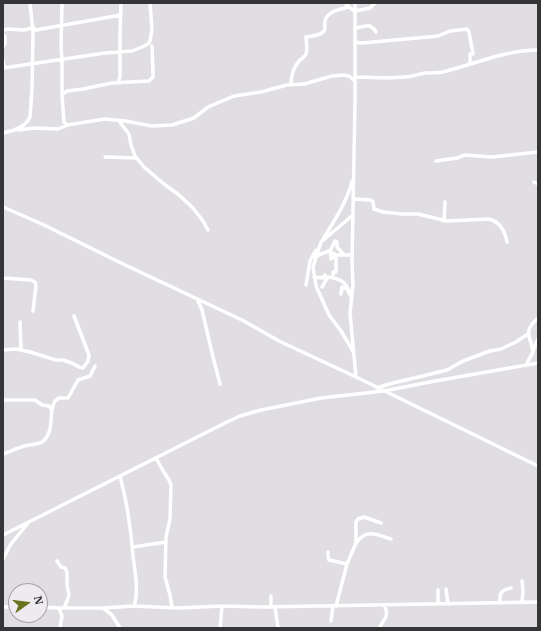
<!DOCTYPE html>
<html>
<head>
<meta charset="utf-8">
<style>
	body { margin:0 }
	#map { position:relative; width:541px; height:631px; overflow:hidden; background:#e0dee2; font-family:"IBM Plex Serif",serif }
	canvas { display:block }
	.frame { position:absolute; inset:0; border:4px solid #353436; pointer-events:none }
	.north { position:absolute; left:8px; top:583px; width:40px; height:40px; box-sizing:border-box; background:#eeebf0; border:1px solid #a4a2a6; border-radius:50%; rotate:76deg; font-size:11px; font-weight:700; line-height:16px; text-align:center; color:#353436 }
	.north::after { content:''; display:block; margin:auto; width:14px; height:18px; background:#6a731d; clip-path:polygon(50% 0,100% 100%,50% 72%,0 100%) }
</style>
</head>
<body>
<div id="map">
<canvas width="541" height="631"></canvas>
<div class="frame"></div>
<div class="north">N</div>
</div>
<script>
const ctx = document.querySelector('canvas').getContext('2d');
ctx.lineJoin = 'round';
function stroke(path, color, width, dash) { ctx.strokeStyle = color; ctx.lineWidth = width; ctx.lineCap = dash ? 'butt' : 'round'; ctx.setLineDash(dash || []); ctx.stroke(path); }
stroke(new Path2D(`
	M62 3 61 46 62 60V96L64 122 67 125 105 119 125 121 152 126 172 125 194 118 208 107 234 96 261 92 287 85 304 84 332 76 343 75 349 76 355 81
	M345 3 355 12
	M355 3V102L352 263 353 285 350 313 356 377
	M355 11 370 8 375 3
	M355 28 366 26H370L374 29 376 32
	M3 30 8 29 23 30 33 28 36 30 121 15
	M3 34 5 37V43L3 47
	M355 42 362 43 428 37 438 36 450 31 467 29 469 32 473 54H470V63
	M3 60 4 68
	M3 68 105 53 132 51 142 47 148 44 150 41 152 29 150 3
	M355 77C371 77 388 79 404 77 411 77 418 74 425 73 431 73 437 73 443 72 475 64 505 50 538 50
	M118 83 120 77V32L121 3
	M291 85C291 75 293 68 299 61 302 58 305 57 306 54 308 49 306 42 306 37 311 36 321 36 324 31 326 28 324 25 325 21 327 11 341 9 349 7
	M62 95 67 91 83 89 112 83 149 81 153 77V74L152 46
	M119 121 129 134 131 145 135 156 144 167 164 184 179 195 193 208 203 221 208 230
	M18 130 34 128 58 129 68 125
	M3 133C13 131 26 127 30 117L32 89 33 32 30 3
	M105 157 137 158
	M436 161 457 158 465 155 492 157 538 152
	M534 182 538 184
	M354 199 371 200 373 202 374 209 383 212 402 214H418L447 221 489 219C500 222 505 231 507 242
	M3 207 42 224 121 263 244 321 279 341 356 377 538 466
	M444 221 445 202
	M323 239C333 223 348 200 352 181
	M344 255H336L331 259 330 251 335 241 337 242V247L344 255H352
	M316 256 329 251 336 255V272H333V278
	M314 277 323 278 325 275
	M3 278 31 280 35 282 36 286 33 311
	M306 285 310 261 316 250
	M322 287 328 277C344 279 346 283 352 298L347 289 342 287 341 294
	M197 299 202 310 213 357 220 384
	M20 322 21 350
	M3 350 16 349 30 352 56 360H63L72 363 79 367 83 368 88 361 89 355 74 316
	M353 351 341 331 329 315 316 286 313 267 321 242 353 215
	M533 351 538 339
	M526 365 533 352C531 336 522 332 538 318
	M377 388 389 384 431 374 447 370 463 361 490 351 501 349 516 342 528 334
	M3 400H35L42 405 49 406 52 410
	M3 454C12 451 20 446 30 445 34 444 39 444 42 442 46 439 49 433 50 429 52 420 50 409 55 401L59 398H68L78 380 90 376 95 366
	M156 458 162 469 169 480 171 485 170 519 166 537 165 577 170 595 172 607
	M120 476C127 502 131 530 133 556 135 572 139 590 134 606
	M3 535 227 422 240 416 261 410 321 398 384 391 435 381 538 363
	M357 542C367 528 378 535 391 539
	M133 547 166 542
	M328 552V556L329 560 347 564
	M3 559 11 544 28 523
	M57 561 61 567 65 568 67 572V585L69 595 67 601 64 608
	M522 581 523 591 522 602
	M446 589 448 604
	M438 590V604
	M271 596V607
	M500 602C499 592 502 590 511 588
	M336 606 347 564 356 543V522L358 519 364 517 381 523
	M3 607H16
	M40 607 59 608H103L134 606 178 608 222 606 263 607 538 602
	M275 607 278 628
	M59 608 62 616 60 628
	M103 608 112 615 120 628
	M331 621 333 606
	M220 628 222 606
	M379 628C384 619 390 616 384 605`), '#fff', 3.5);
</script>
</body>
</html>
